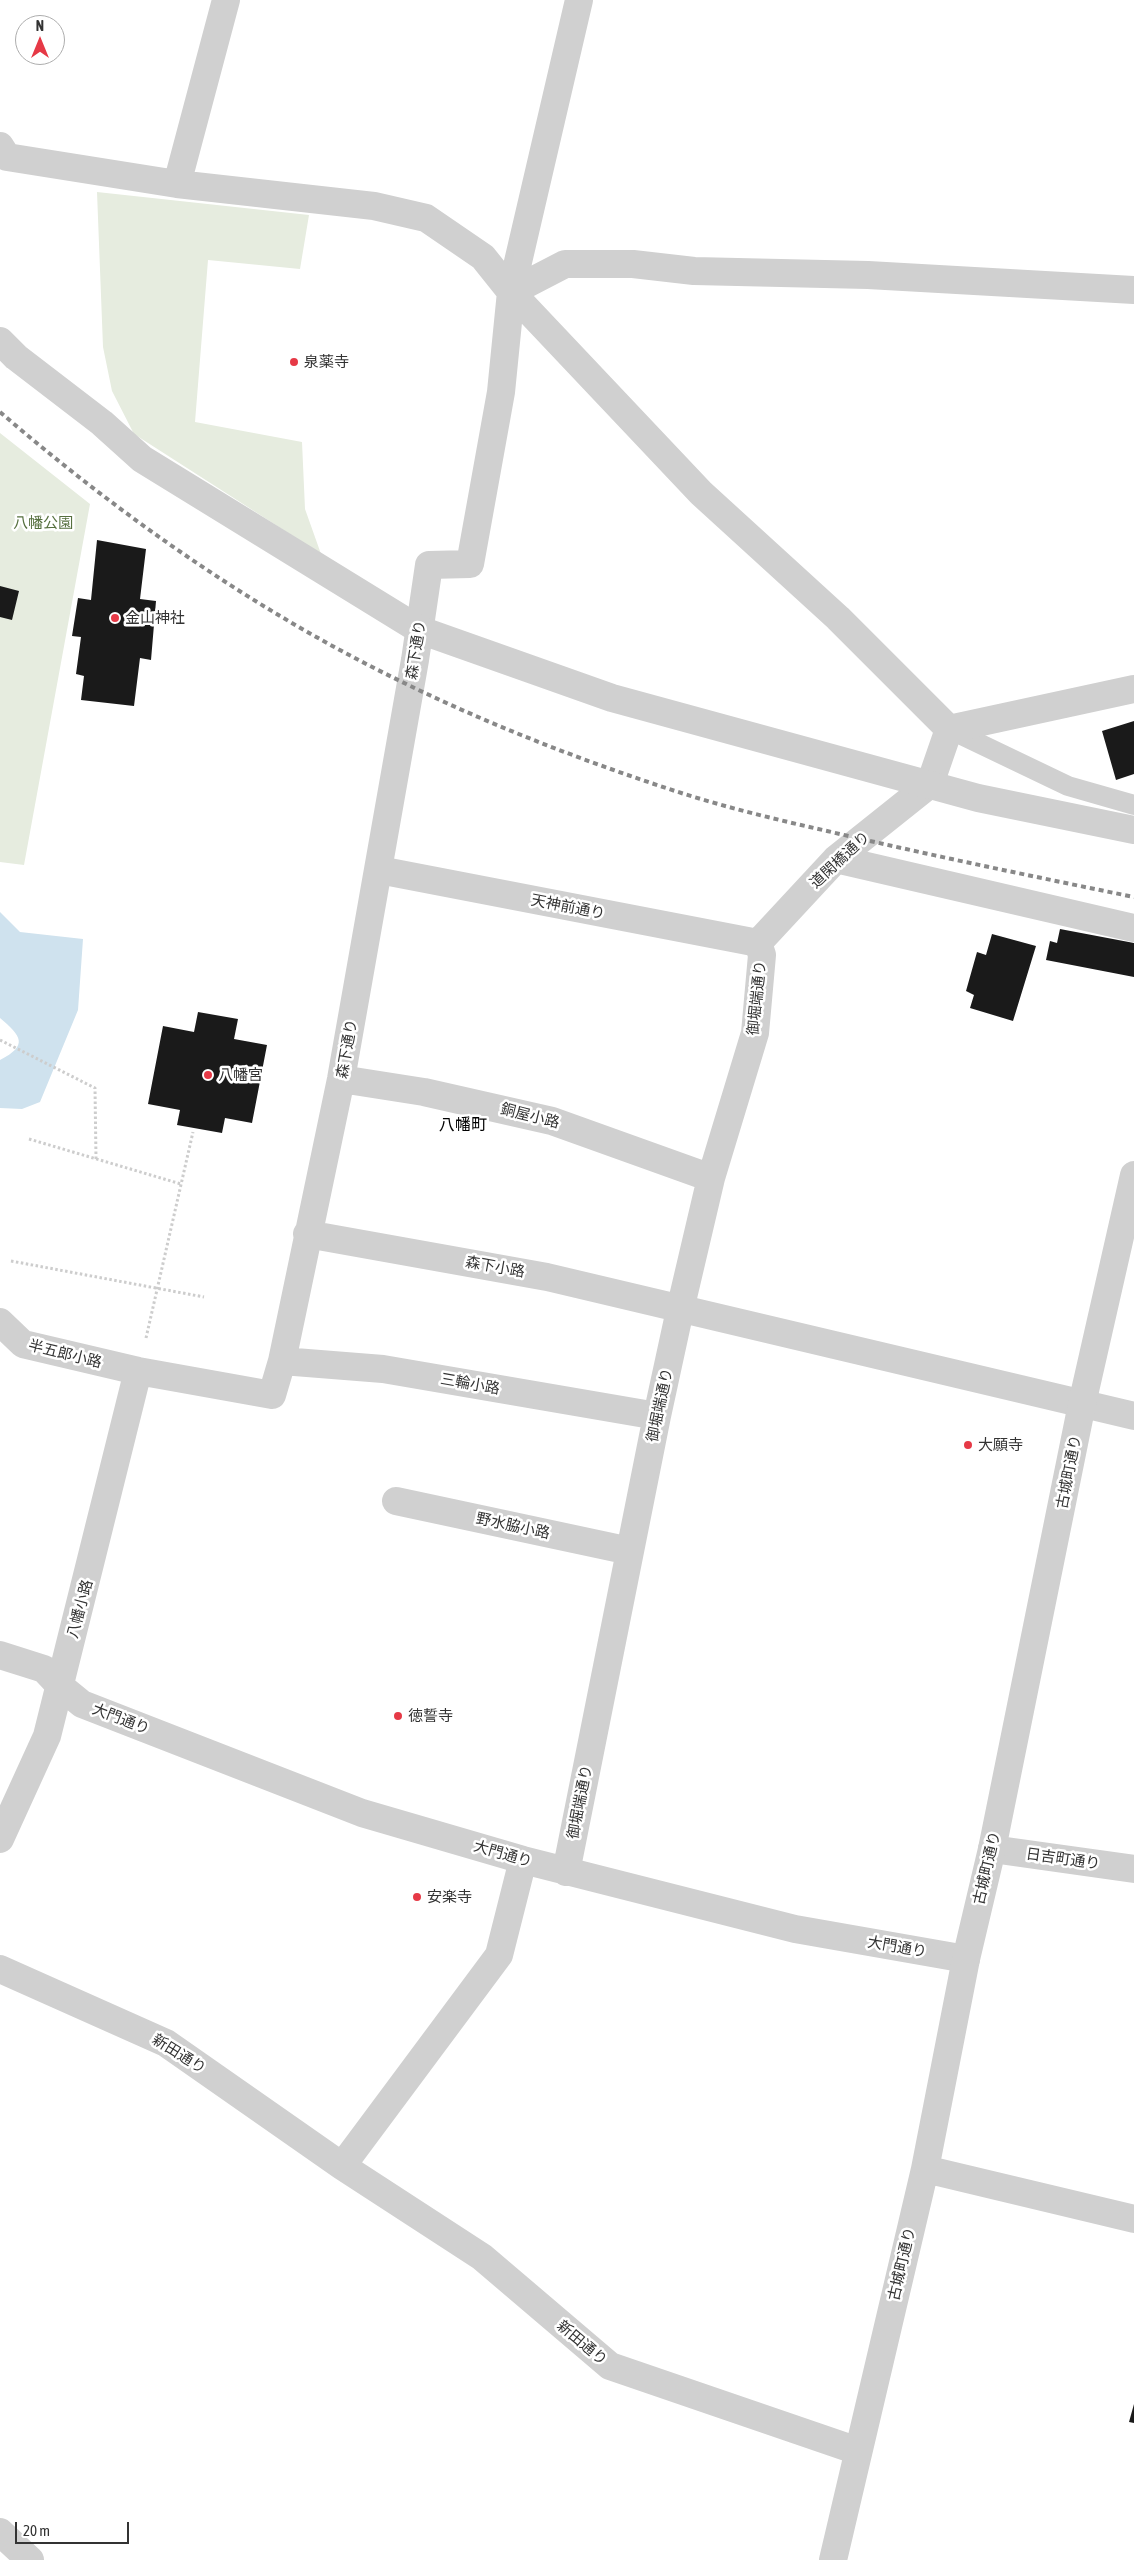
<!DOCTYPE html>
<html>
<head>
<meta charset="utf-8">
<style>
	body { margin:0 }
	#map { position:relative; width:1134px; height:2560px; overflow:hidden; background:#fff; font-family:"Asap Condensed",sans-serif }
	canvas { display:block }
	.north { position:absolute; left:15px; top:15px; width:50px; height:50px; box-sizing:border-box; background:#fff; border:1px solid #adadad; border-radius:50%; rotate:0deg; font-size:14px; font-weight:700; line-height:20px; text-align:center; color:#333 }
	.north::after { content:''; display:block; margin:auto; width:18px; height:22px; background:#e63946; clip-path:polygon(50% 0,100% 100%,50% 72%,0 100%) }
	.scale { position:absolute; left:15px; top:2522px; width:114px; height:22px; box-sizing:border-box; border:2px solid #333; border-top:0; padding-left:6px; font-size:15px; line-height:18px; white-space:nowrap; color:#333; -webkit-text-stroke:4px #fff; paint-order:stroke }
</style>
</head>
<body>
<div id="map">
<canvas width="1134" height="2560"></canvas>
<div class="north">N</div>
<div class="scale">20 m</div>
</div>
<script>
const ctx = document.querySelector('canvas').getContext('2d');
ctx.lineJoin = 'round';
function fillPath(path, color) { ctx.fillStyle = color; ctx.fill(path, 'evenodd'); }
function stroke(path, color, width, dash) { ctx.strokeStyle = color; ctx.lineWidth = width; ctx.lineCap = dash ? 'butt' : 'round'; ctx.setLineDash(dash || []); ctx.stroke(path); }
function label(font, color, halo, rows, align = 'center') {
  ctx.font = font + ' "Asap Condensed","Noto Sans JP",sans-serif'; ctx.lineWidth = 5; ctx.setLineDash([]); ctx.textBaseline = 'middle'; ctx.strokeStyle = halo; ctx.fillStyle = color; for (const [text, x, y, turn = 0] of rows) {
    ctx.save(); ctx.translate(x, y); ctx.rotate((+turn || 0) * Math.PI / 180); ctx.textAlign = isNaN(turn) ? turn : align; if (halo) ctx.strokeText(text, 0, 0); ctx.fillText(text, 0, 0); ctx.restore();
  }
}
fillPath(new Path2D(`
	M97 192 309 215 300 269 208 260 195 422 302 442 305 509 321 554 134 434 112 391 103 347Z
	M0 433 90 504 24 865 0 862Z`), '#e6ecdf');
fillPath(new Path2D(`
	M0 912 20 932 83 939 78 1010 40 1102 22 1109 0 1108V1060C29 1045 21 1036 0 1018Z`), '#cfe2ee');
fillPath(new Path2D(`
	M97 540 146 549 140 599 156 601 151 660 140 658 134 706 81 700 84 676 76 674 81 637 72 636 78 598 91 600Z
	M0 586 19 591 12 620 0 617Z
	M1134 721V774L1116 780 1102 731Z
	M1060 929 1134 943V977L1046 960 1050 941 1057 943Z
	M992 934 1036 946 1013 1021 970 1008 974 995 966 991 977 952 986 955Z
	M198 1012 238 1019 234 1039 267 1045 252 1123 225 1118 222 1133 177 1125 180 1110 148 1104 163 1026 194 1032Z
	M1134 2404V2423L1129 2422Z`), '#1a1a1a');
stroke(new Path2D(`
	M0 1040 95 1088 96 1159
	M29 1139 181 1184
	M11 1261 204 1297
	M146 1338 193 1132`), '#cdcdcd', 3, [2.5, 2.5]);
stroke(new Path2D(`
	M949 729 1068 786 1134 805`), '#d0d0d0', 20);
stroke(new Path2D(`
	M0 146 7 157 177 184 374 206 426 218 483 257 511 292 701 493 838 618 949 729
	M177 184 226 0
	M511 292 565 264H633L694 271 868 275 1134 290
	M949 729 1134 689
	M836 859 1134 928
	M379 870 758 943
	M758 943 836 859 930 784 949 729
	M341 1079 424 1092 552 1121 711 1178
	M307 1234 547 1277 1134 1416
	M0 1322 23 1344 138 1371 272 1395 282 1361 341 1079 415 660 429 565 470 564 501 392 511 292 579 0
	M282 1361 383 1369 657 1416
	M396 1501 630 1551
	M0 1655 44 1669 60 1686 82 1704 362 1813 523 1860 795 1929 966 1959
	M0 1839 47 1736 138 1371
	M992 1849 1134 1869
	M566 1872 657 1416 680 1310 711 1178 755 1033 762 955 758 943
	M0 1969 166 2043 342 2166 482 2257 610 2366 858 2451
	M342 2166 499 1955 523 1860`), '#d0d0d0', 28);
stroke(new Path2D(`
	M0 341 16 357 102 423 142 459 420 630 612 698 978 798 1134 830
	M925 2169 1134 2219
	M0 2532 30 2560
	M833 2560 925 2169 966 1959 992 1849 1082 1404 1134 1175`), '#d0d0d0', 28);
stroke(new Path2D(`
	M0 412C116 512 246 604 384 673 475 719 572 757 669 789 720 806 774 819 827 831 929 855 1031 876 1134 897`), '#888', 4, [5, 4]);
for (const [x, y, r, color] of [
	[294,362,5,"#e63946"],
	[115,618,5,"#e63946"],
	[208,1075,5,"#e63946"],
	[968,1445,5,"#e63946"],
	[398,1716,5,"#e63946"],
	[417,1897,5,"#e63946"]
]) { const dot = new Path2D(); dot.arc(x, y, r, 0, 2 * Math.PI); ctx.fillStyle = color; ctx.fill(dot); stroke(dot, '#fff', 2); }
label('15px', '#333', '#fff', [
	["泉薬寺",304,362],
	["金山神社",125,618],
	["八幡宮",218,1075],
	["大願寺",978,1445],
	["徳誓寺",408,1716],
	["安楽寺",427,1897]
], 'left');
label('15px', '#56703f', '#fff', [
	["八幡公園",43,523]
]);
label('15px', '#333', '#fff', [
	["森下通り",416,650,-81],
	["道閑橋通り",840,860,-43],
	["天神前通り",568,907,11],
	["御堀端通り",757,998,-84],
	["森下通り",347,1049,-80],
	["銅屋小路",530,1116,14],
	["森下小路",495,1267,10],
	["半五郎小路",65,1354,14],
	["三輪小路",470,1384,10],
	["御堀端通り",660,1405,-78],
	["古城町通り",1069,1472,-79],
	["野水脇小路",513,1526,12],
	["八幡小路",80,1609,-75],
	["大門通り",121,1719,21],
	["御堀端通り",580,1802,-79],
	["大門通り",503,1854,16],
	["日吉町通り",1063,1859,8],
	["古城町通り",987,1868,-77],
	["大門通り",897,1947,10],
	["新田通り",179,2054,32],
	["古城町通り",902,2264,-77],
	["新田通り",582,2343,40]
]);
label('16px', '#000', '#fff', [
	["八幡町",463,1125]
]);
</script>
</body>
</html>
